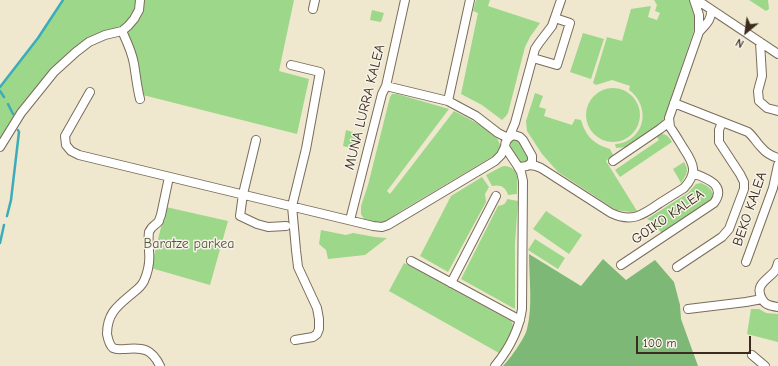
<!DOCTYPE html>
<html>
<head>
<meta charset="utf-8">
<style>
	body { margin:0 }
	#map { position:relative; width:778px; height:366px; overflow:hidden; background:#efe8ce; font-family:"Comic Neue",sans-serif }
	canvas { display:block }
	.north { position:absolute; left:726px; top:12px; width:40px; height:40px; -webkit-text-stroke:3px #f7f3e8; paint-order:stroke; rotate:209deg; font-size:11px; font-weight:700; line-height:16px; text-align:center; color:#3b2a1e }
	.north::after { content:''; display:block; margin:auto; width:14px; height:18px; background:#3b2a1e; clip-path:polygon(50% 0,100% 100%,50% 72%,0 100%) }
	.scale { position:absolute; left:636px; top:336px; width:115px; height:18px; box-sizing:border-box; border:2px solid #3b2a1e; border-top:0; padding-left:5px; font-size:12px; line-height:14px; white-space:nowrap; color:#3b2a1e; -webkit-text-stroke:3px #f7f3e8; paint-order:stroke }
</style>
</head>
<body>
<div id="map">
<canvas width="778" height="366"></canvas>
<div class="north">N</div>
<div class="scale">100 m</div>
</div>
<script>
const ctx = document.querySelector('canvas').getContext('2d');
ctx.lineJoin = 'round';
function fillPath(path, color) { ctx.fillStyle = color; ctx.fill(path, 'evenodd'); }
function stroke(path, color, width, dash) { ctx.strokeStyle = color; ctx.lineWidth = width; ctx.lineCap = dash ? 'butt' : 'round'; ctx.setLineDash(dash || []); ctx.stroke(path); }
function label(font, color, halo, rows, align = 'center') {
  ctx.font = font + ' "Comic Neue",sans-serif'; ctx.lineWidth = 3; ctx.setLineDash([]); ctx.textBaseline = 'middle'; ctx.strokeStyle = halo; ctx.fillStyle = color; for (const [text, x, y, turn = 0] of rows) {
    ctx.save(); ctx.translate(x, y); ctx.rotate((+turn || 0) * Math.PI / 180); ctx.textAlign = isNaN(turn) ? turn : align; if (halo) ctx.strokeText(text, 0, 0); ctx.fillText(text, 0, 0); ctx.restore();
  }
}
fillPath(new Path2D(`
	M63 0H294L279 71 309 79 297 134 139 94 122 31 105 35 54 72 0 147V87L38 38Z
	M476 0H490L488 6 540 23 530 37 525 47 508 113 506 116 502 120 482 105 461 94 478 13 473 11Z
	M654 0H689C697 11 696 14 695 27L663 122 627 147 616 148 615 144C619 144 623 143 627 141 648 130 647 103 629 90L630 86 612 80 596 85 593 83 607 37 622 41 631 9 651 6 648 17 657 20 660 13 655 11 657 5Z
	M749 0H768L769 9 766 11Z
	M372 10 384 13 381 22 370 20Z
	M583 33 604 39 591 79 570 72Z
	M586 115a27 27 0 1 1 54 0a27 27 0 1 1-54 0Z
	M535 93 543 96 539 107 546 109 544 116 572 125 575 119 581 120C586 137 594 144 610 149L613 155 606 161 637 211 631 212 616 210 558 172 542 154 527 131 526 121Z
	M392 94H397L449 109 387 191 390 194 454 111 490 130 498 140 500 145V149L495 155 401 211 385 222 377 224H371L364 219 361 214V206L368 185 390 97Z
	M346 130 359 134 355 149 343 146Z
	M661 134C667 134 669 137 672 142L620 177 615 170 659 140 657 137Z
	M513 140H519L529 158 526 161 522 162 519 160 510 148V143Z
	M684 162C690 171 686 175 681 183L673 169Z
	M504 166C521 167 517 183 517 194L508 195C506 187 500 184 492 186L486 175 501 167Z
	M482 177 489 187 485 194 486 202 448 272 420 256 451 196Z
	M701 183C708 186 713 189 713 197L708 202 662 234 654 223 647 219 688 193 696 184Z
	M507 199 518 201 515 243V309L461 279 498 206C503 205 506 204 507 199Z
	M166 207 228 221 210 285 151 268Z
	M546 211 582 235 569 254 533 229Z
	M321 230 346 235 353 233 375 237 387 238 365 255 328 259 326 250 319 244Z
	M535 239 565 258 558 269 528 250Z
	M404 263 511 321C518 331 505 345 499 353L389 291Z
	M751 309H759L766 313 778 314V342L747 334Z`), '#9dd78a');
fillPath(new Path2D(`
	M529 254 581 286 603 259 626 280 655 260 674 282 680 305 681 319 698 366H503C510 359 525 338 527 329 533 306 529 278 529 254Z`), '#7eb876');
stroke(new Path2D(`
	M0 87 38 38 63 0
	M0 91 4 97
	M8 104 13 114
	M7 216 11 200 19 132 18 130
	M0 243 4 225`), '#3cacba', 2.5);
const street = new Path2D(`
	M697 0 778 54
	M313 9 315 0
	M122 31C127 42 132 52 134 64 136 76 137 87 140 99
	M699 32C705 25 712 20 711 10
	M760 42 762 76 758 91 759 101 767 108 778 111
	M533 58 557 65 570 23 555 18
	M291 65 320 72 306 149 292 206 296 250 298 267 317 308 319 319V329L317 334 313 337 295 340
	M386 86 448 101 476 116 498 133 508 138
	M90 92 65 136 66 145 71 151 79 155 373 226 382 227 388 225 495 161 501 155 505 147
	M448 101 470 0
	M674 103 748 132C753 136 756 142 761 147 766 153 771 156 778 158
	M514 135 520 137 523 140 532 156V162L527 166 520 167 517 165 505 147C505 141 508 137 514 135Z
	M509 137 515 123 535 49 539 43 552 26 561 0
	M256 140 243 194 240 216 257 224 268 227 286 226
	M0 147 21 113 54 72 76 52 89 42 105 35 122 31 128 26 134 19 139 10 140 0
	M613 161 660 129 669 122
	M530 165 536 166 541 168 611 213C632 223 643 215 660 203 668 198 676 193 684 188 698 173 694 164 684 149 679 141 675 134 670 127L669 118 699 32V15L694 0
	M350 220 382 94 386 86 405 0
	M411 261 520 320
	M746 262 773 188 778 165
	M778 263C777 267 776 270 774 272 767 280 754 285 762 299 765 305 771 306 778 307
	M621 265 714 203C727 185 706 178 693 173
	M677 267 722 237 729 229 744 189V182L740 174 719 142V130L722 122
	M451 283 496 196
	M688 309 746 302 762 299
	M752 355 765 366
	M160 366C152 349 143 347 125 349 121 349 117 350 113 348 109 345 108 339 107 334 107 312 119 305 134 292 138 289 142 285 144 281 148 272 150 260 149 251 149 245 148 238 149 232 152 225 156 225 159 221 159 220 161 215 161 215L169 177
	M495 366C509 349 519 330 522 309L523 181 521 172 517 165`);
stroke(street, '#7a6c5c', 10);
stroke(street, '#fff', 8);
label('14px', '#3b2a1e', '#f7f3e8', [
	["MUNA LURRA KALEA",365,107,-76],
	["BEKO KALEA",750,209,-71],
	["GOIKO KALEA",668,217,-35]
]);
label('14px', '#545539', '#f7f3e8', [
	["Baratze parkea",189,244]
]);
</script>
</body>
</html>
